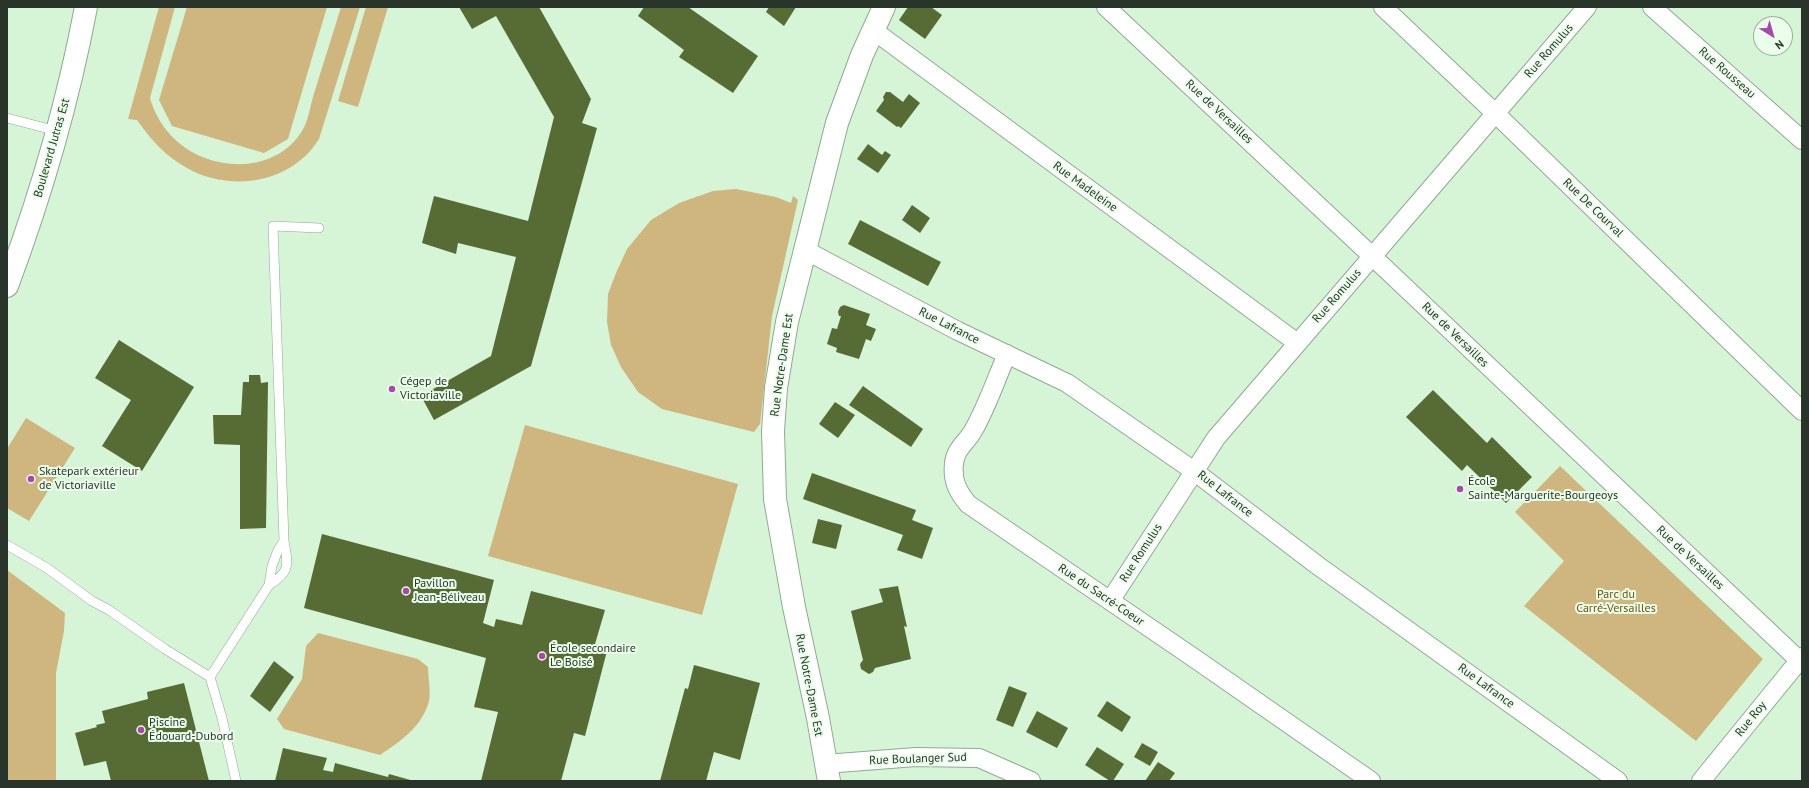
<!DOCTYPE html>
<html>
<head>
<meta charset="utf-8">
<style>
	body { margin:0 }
	#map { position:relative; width:1809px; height:788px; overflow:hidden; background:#d5f5d6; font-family:"PT Sans",sans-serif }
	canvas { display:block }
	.frame { position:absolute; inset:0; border:8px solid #29352a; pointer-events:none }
	.north { position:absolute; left:1753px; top:16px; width:40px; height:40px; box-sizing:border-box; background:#ebfeeb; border:1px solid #9dae9e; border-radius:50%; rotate:143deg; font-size:11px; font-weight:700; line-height:16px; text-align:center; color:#29352a }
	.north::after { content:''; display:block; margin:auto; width:14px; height:18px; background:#a947ad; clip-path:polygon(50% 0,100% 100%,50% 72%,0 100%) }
</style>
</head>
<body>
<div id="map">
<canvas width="1809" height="788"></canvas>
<div class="frame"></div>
<div class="north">N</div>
</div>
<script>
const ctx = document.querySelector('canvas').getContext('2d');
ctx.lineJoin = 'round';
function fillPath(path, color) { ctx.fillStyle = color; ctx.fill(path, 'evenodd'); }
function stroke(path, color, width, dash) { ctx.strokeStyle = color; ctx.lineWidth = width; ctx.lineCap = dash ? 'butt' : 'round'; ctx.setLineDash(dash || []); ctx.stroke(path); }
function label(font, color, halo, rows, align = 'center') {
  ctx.font = font + ' "PT Sans",sans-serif'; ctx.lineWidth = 4; ctx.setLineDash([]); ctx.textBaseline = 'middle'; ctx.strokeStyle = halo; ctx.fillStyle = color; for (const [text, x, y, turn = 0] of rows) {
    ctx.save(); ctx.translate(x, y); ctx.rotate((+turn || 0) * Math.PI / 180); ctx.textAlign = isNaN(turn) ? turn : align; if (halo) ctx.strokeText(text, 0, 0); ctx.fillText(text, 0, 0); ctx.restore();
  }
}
fillPath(new Path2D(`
	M159 7H175L150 98C158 126 178 148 205 158 239 171 282 164 302 131 308 122 310 107 313 97 322 67 332 37 341 7H360L319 139C292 183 231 193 187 168 165 156 151 140 137 120L128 119Z
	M187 7H327L288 139 264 153 172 126 159 100Z
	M366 7H388L358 107 338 101Z
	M736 189 776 197 791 203 793 196 798 200 772 316 760 424 754 432 662 409 638 392 621 367 611 345 607 322 608 294 616 273 627 249 651 220 679 203 713 191Z
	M26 418 75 448 29 521 7 508V449Z
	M525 425 738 484 702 615 488 556Z
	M1560 466 1763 659 1696 741 1524 606 1564 561 1515 512Z
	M7 570 65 613 64 631 56 673V781H7Z
	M318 633 418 659 428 667C428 677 431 691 429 701 422 727 401 741 380 755L284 729 277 719 302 679 306 646Z`), '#cfb67e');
fillPath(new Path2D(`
	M459 7H539L591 99 582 123 597 128 531 366 434 420 421 396 491 356 516 257 458 243 456 254 422 243 434 196 528 221 554 117 496 16 472 29Z
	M644 7H688L758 56 733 93 679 57 684 50 638 16Z
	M769 7H796L784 26 766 12Z
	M908 7H931L942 15 925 39 899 20Z
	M886 92H890L903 102 909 94 920 103 901 128 898 126 897 127 876 111 884 100 883 97Z
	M868 144 882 155 885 151 891 155 878 173 857 159Z
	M912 205 930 218 920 233 902 220Z
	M860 220 941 262 928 286 848 244Z
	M844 305 870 314 866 325 876 329 871 341 866 339 859 359 836 352 837 348 827 344 832 328 837 329 841 316H839L838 312 840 307Z
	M119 340 194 387 142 471 102 446 131 400 95 378Z
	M249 375H260L261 383 268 382 266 528 240 529V445L214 444 213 415H241L243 382H249Z
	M863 386 923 429 911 447 849 405Z
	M1433 390 1487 443 1492 437 1532 477 1506 503 1467 465 1462 471 1406 417Z
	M835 402 855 415 838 438 819 424Z
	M812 473 916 510 912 520 933 528 922 559 897 550 903 535 803 499Z
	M818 519 842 525 836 549 812 543Z
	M322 534 494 580 483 623 494 627 496 619 522 625 531 591 605 610 595 644 608 647 585 736 574 733 561 781H481L498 712 474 707 486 658 304 608Z
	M898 586 907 627 904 626 911 659 875 668 873 672 869 674 861 669 860 664 863 660 851 611 883 602 879 589Z
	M274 661 294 677 270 712 250 696Z
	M694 665 760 683 740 760 714 752 706 781H660L685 688 688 689Z
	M184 683 209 781H111L106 761 84 766 75 733 97 727 96 725 105 723 102 711 148 699 147 692Z
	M1009 686 1027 693 1013 727 996 720Z
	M1107 701 1131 717 1122 732 1097 716Z
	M1037 711 1068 728 1057 748 1026 732Z
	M1142 743 1158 752 1150 766 1134 757Z
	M1097 747 1124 764 1113 781H1110L1085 765Z
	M283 748 327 758 323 770 333 772 335 763 388 777 389 774 414 781H275Z
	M1158 762 1175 773 1169 781H1145Z`), '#576b35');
const lane = new Path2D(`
	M7 118 57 131
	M7 545 47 568 92 601 109 610 165 649 210 677 222 718 236 781
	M269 585C291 572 288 564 284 541L273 226 319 228
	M210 677 269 585 272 566 278 550 284 541`);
const street = new Path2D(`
	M1106 7 1372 256 1802 663
	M1383 7 1495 113 1802 411
	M1652 7 1802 140
	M873 30 1296 342
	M805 250 958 331 1067 383 1194 471 1317 565 1618 781
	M1007 354C996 379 987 407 973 431 966 443 955 449 954 464 952 481 958 492 968 504L1194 658 1371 781
	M1110 601 1216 438 1587 7
	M825 764 916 757 979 758 1031 781
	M1701 781 1802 657`);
const secondary = new Path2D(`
	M7 286C41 195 68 102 86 7
	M829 781 818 718 794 607 775 499 773 431 776 388 787 322 837 123 862 55 884 7`);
stroke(lane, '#8eab8f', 10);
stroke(street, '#8eab8f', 20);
stroke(secondary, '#8eab8f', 24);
stroke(lane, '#fff', 9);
stroke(street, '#fff', 18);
stroke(secondary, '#fff', 22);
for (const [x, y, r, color] of [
	[392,389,4,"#a947ad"],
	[31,479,4,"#a947ad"],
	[1460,489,4,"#a947ad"],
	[406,591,4,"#a947ad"],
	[542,656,4,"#a947ad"],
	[141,730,4,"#a947ad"]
]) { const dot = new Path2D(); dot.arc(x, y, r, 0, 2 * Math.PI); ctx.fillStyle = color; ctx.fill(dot); stroke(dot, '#ebfeeb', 1.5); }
label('12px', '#29352a', '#ebfeeb', [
	["Rue Romulus",1549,51,-49],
	["Rue Rousseau",1727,73,41],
	["Rue de Versailles",1219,112,43],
	["Boulevard Jutras Est",52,148,-74],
	["Rue Madeleine",1085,187,36],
	["Rue De Courval",1593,208,44],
	["Rue Romulus",1337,296,-49],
	["Rue Lafrance",949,326,27],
	["Rue de Versailles",1455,335,44],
	["Rue Notre-Dame Est",782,365,-82],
	["Rue Lafrance",1225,494,38],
	["Rue Romulus",1141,553,-57],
	["Rue de Versailles",1690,558,43],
	["Rue du Sacré-Coeur",1101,595,34],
	["Rue Notre-Dame Est",809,685,79],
	["Rue Lafrance",1486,686,36],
	["Rue Roy",1751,719,-51],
	["Rue Boulanger Sud",918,759,-2]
]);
label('12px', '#29352a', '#ebfeeb', [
	["Cégep de",400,382],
	["Victoriaville",400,396],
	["Skatepark extérieur",39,472],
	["de Victoriaville",39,486],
	["École",1468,482],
	["Sainte-Marguerite-Bourgeoys",1468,496],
	["Pavillon",414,584],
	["Jean-Béliveau",414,598],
	["École secondaire",550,649],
	["Le Boisé",550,663],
	["Piscine",149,723],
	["Édouard-Dubord",149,737]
], 'left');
label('12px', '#6c520a', '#ebfeeb', [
	["Parc du",1616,595],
	["Carré-Versailles",1616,609]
]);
</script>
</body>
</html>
